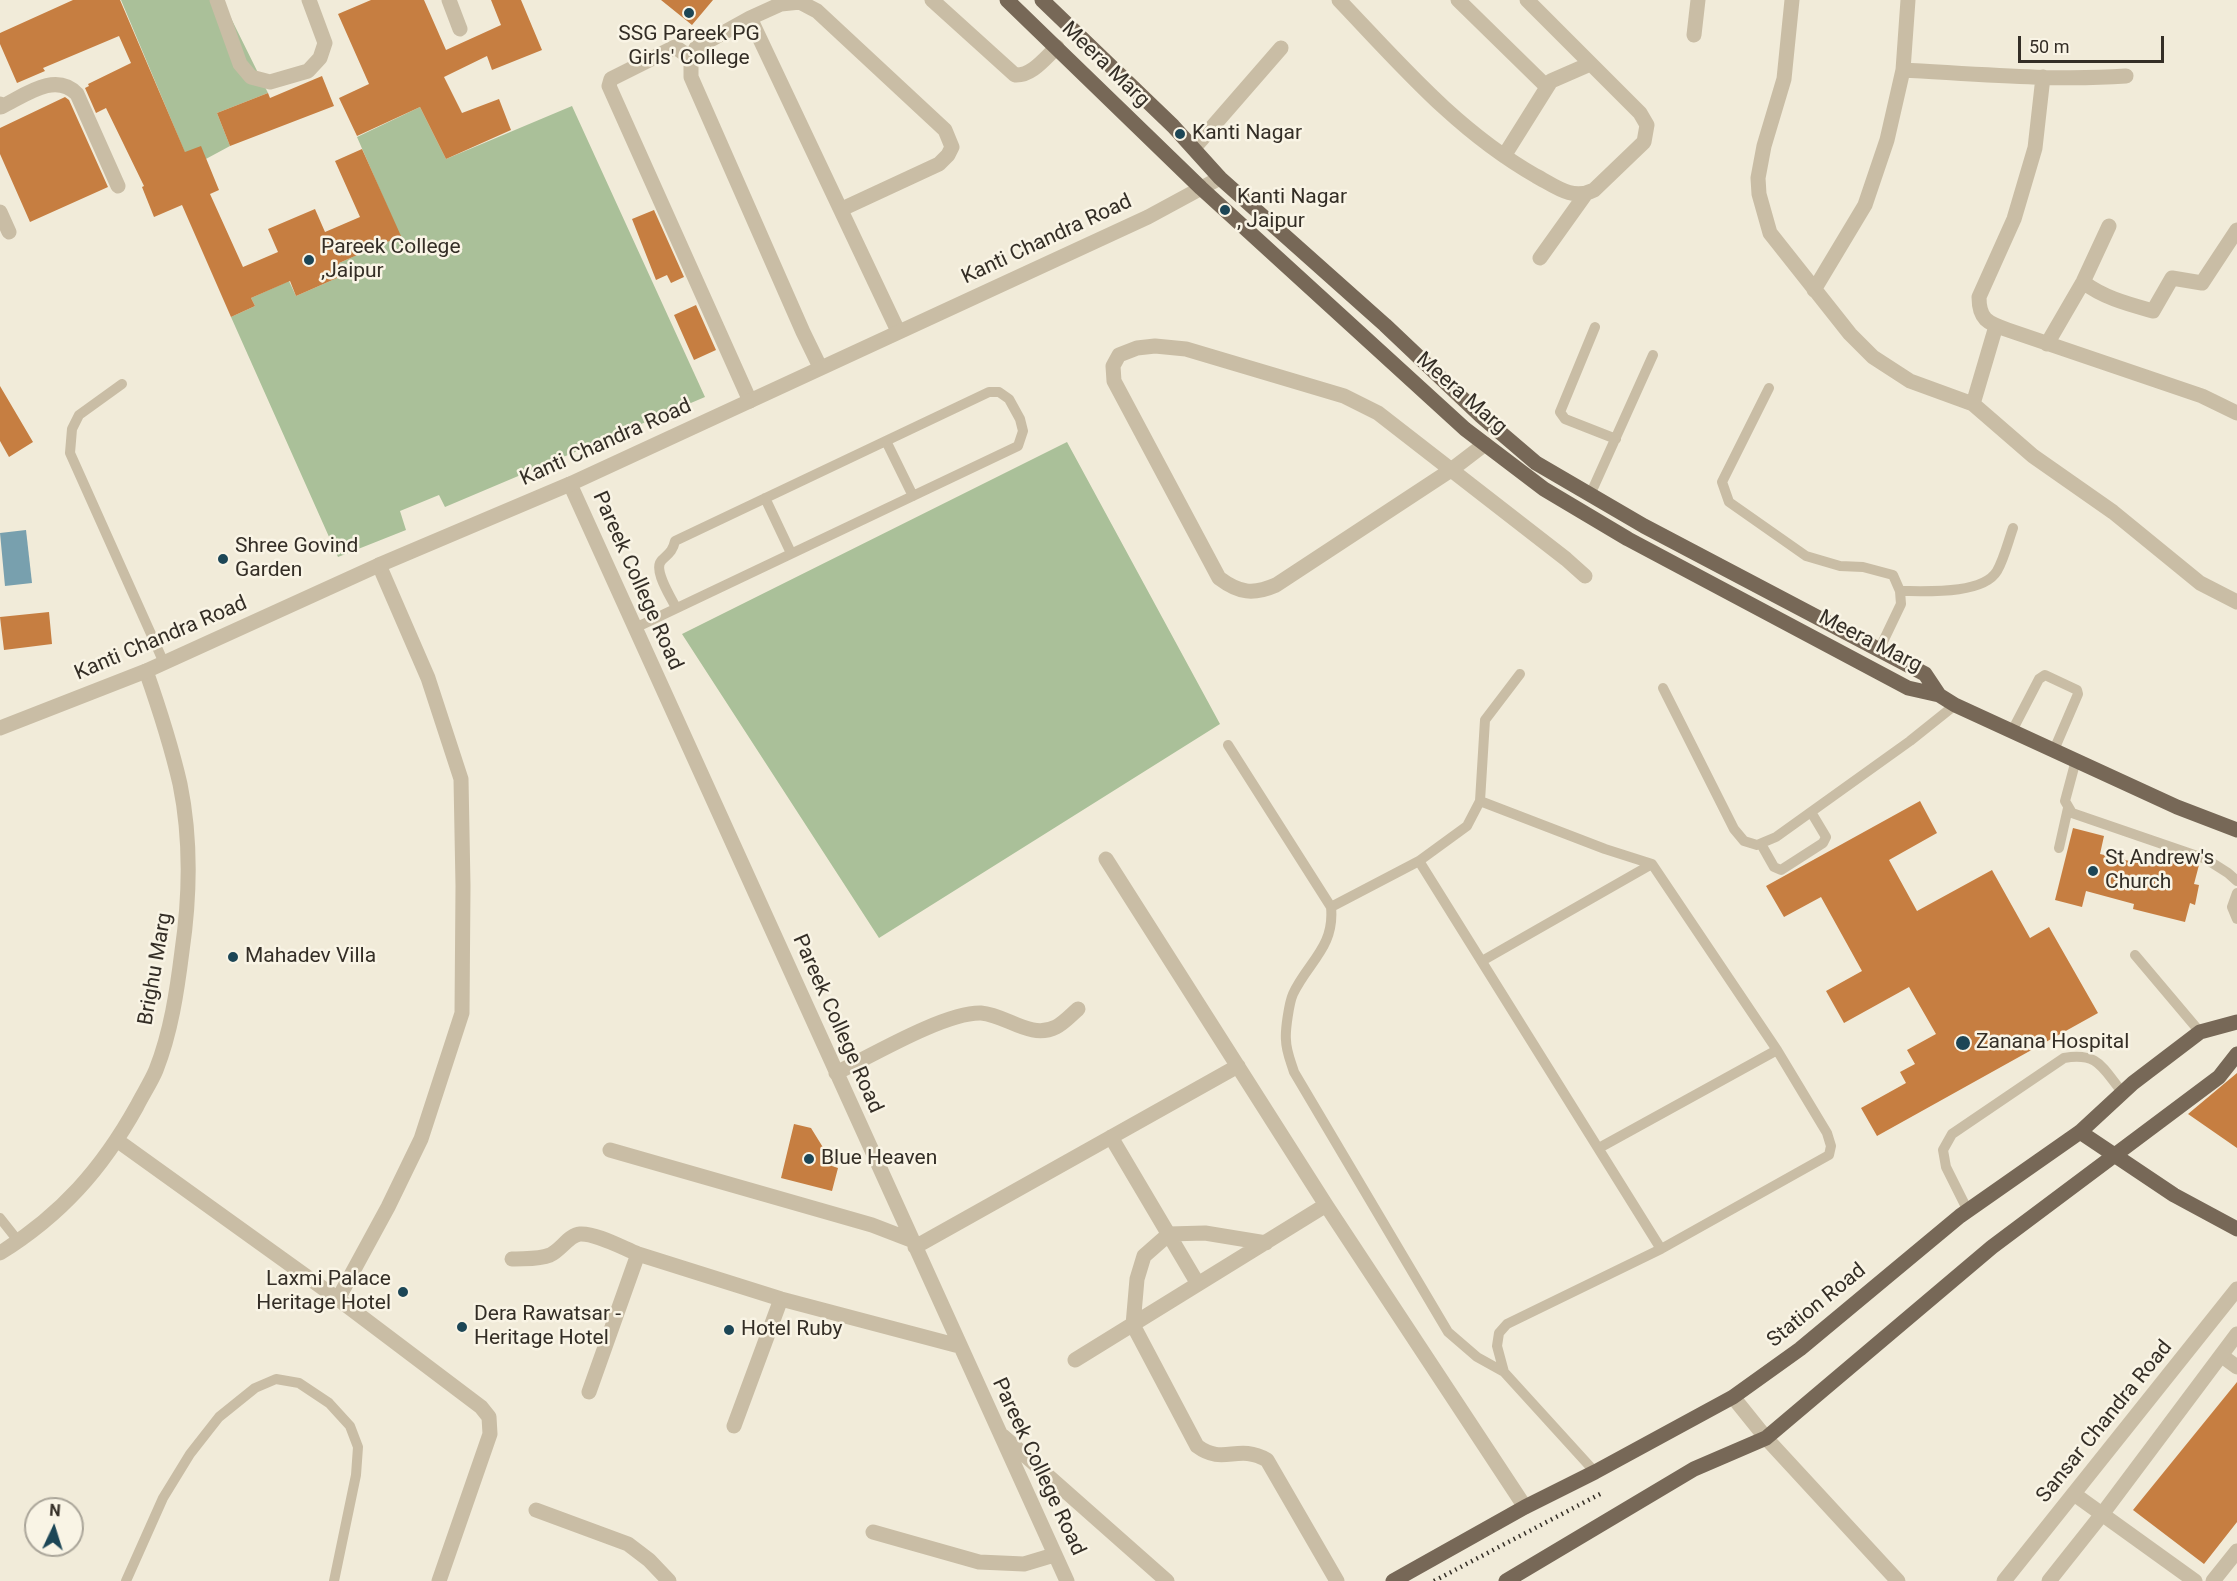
<!DOCTYPE html>
<html>
<head>
<meta charset="utf-8">
<style>
	body { margin:0 }
	#map { position:relative; width:2237px; height:1581px; overflow:hidden; background:#f1ebd9; font-family:Roboto,sans-serif }
	canvas { display:block }
	.north { position:absolute; left:24px; top:1497px; width:60px; height:60px; box-sizing:border-box; background:#f9f4e5; border:2px solid #aaa599; border-radius:50%; rotate:4deg; font-size:16px; font-weight:700; line-height:24px; text-align:center; color:#342e26 }
	.north::after { content:''; display:block; margin:auto; width:21px; height:27px; background:#1c4656; clip-path:polygon(50% 0,100% 100%,50% 72%,0 100%) }
	.scale { position:absolute; left:2018px; top:36px; width:146px; height:27px; box-sizing:border-box; border:3px solid #342e26; border-top:0; padding-left:8px; font-size:18px; line-height:21px; white-space:nowrap; color:#342e26; -webkit-text-stroke:4px #f9f4e5; paint-order:stroke }
</style>
</head>
<body>
<div id="map">
<canvas width="2237" height="1581"></canvas>
<div class="north">N</div>
<div class="scale">50 m</div>
</div>
<script>
const ctx = document.querySelector('canvas').getContext('2d');
ctx.lineJoin = 'round';
function fillPath(path, color) { ctx.fillStyle = color; ctx.fill(path, 'evenodd'); }
function stroke(path, color, width, dash) { ctx.strokeStyle = color; ctx.lineWidth = width; ctx.lineCap = dash ? 'butt' : 'round'; ctx.setLineDash(dash || []); ctx.stroke(path); }
function label(font, color, halo, rows, align = 'center') {
  ctx.font = font + ' Roboto,sans-serif'; ctx.lineWidth = 5; ctx.setLineDash([]); ctx.textBaseline = 'middle'; ctx.strokeStyle = halo; ctx.fillStyle = color; for (const [text, x, y, turn = 0] of rows) {
    ctx.save(); ctx.translate(x, y); ctx.rotate((+turn || 0) * Math.PI / 180); ctx.textAlign = isNaN(turn) ? turn : align; if (halo) ctx.strokeText(text, 0, 0); ctx.fillText(text, 0, 0); ctx.restore();
  }
}
fillPath(new Path2D(`
	M121 0H222L268 93 217 113 230 146 191 167Z
	M572 106 705 397 445 507 439 495 400 511 406 530 338 557 231 317 255 306 251 298 289 281 296 296 344 275 339 263 400 236 357 137 420 107 446 159Z
	M1067 442 1220 724 879 938 682 634Z`), '#aac099');
fillPath(new Path2D(`
	M26 530 32 583 5 586 0 533Z`), '#78a0ae');
fillPath(new Path2D(`
	M73 0H120L185 152 201 146 219 190 210 194 243 267 278 252 268 229 315 209 325 232 360 217 335 161 362 149 401 236 339 263 344 275 296 296 290 281 251 298 255 306 231 317 182 205 154 217 142 187 144 186 106 108 96 113 85 88 89 86 88 84 131 63 119 36 43 68 45 71 17 83 0 44V33Z
	M371 0H424L446 50 501 25 491 0H521L542 50 492 70 487 56 444 77 462 113 499 99 511 130 446 159 420 107 357 136 339 98 369 84 338 14Z
	M661 0H713L692 25Z
	M322 76 334 106 230 146 217 113 268 93 270 98Z
	M65 97 69 100 108 187 30 222 0 154V128Z
	M654 210 684 277 671 283 667 275 656 280 632 219Z
	M696 305 716 350 694 360 674 315Z
	M0 386 33 442 9 457 0 441Z
	M49 612 52 644 4 650 0 617Z
	M1920 801 1937 833 1889 860 1917 911 1992 870 2030 938 2049 927 2098 1013 1877 1136 1861 1108 1906 1083 1900 1072 1915 1064 1907 1050 1936 1034 1909 987 1844 1023 1826 991 1862 971 1821 897 1784 917 1766 886Z
	M2073 828 2104 836 2100 854 2142 864 2145 851 2199 865 2194 884 2199 885 2195 905 2190 903 2185 922 2133 909 2134 904 2086 891 2082 907 2055 900Z
	M2237 1073V1148L2188 1114Z
	M794 1124 811 1128 824 1149 835 1152 832 1166 838 1168 832 1191 781 1178Z
	M2237 1382V1522L2204 1564 2133 1510Z`), '#c67e41');
stroke(new Path2D(`
	M1595 327 1560 412 1565 419 1616 439
	M122 384 79 415 72 429 70 453 164 663
	M1769 388 1722 482 1729 502 1806 556 1840 566 1863 567 1893 575 1900 591 1901 604 1879 650
	M886 441 913 496
	M1590 495 1653 355
	M765 498 791 553
	M1900 591C1924 591 1983 595 1997 571 2004 559 2008 542 2013 528
	M635 628 1018 446 1023 431 1020 419 1009 399 999 392H989L675 541C673 551 668 554 662 560 652 569 671 597 676 608
	M1663 688 1734 829 1744 841 1757 845 1776 837 1910 741 1955 705
	M2012 731 2039 679 2045 675 2077 690 2078 694 2054 750
	M1228 745 1331 907C1335 947 1308 962 1293 994 1289 1003 1285 1031 1286 1040 1286 1051 1291 1062 1294 1072L1448 1332 1477 1357 1504 1372
	M2076 760 2065 801 2072 813 2206 859 2228 873 2237 881
	M1480 801 1485 720 1520 674
	M1761 844 1774 867 1781 870 1823 843 1826 837 1811 812
	M2059 848 2068 808
	M1419 861 1661 1249
	M2237 893 2232 907 2237 919
	M1331 907 1419 861 1467 826 1480 801 1605 849 1652 864 1777 1050 1827 1133 1831 1146 1829 1155 1661 1249 1507 1324 1499 1333 1497 1346 1504 1372 1595 1472
	M2135 955 2200 1032
	M1482 961 1652 864
	M1599 1148 1777 1050
	M1968 1211 1946 1167 1943 1150 1952 1134 2064 1058C2099 1052 2102 1068 2123 1093
	M0 1218 19 1242
	M126 1581 163 1498 190 1454 219 1417 255 1388 276 1379 299 1383 329 1403 350 1426 358 1447 356 1475 334 1581`), '#c9bda5', 10);
stroke(new Path2D(`
	M217 0 240 64 251 77 270 82 308 71 320 58 325 43 309 0
	M449 0 460 29
	M932 0 1015 75C1032 76 1045 58 1057 47
	M1339 0C1401 65 1457 131 1536 176 1555 186 1572 201 1594 190L1644 142 1647 125 1640 113 1527 0
	M1458 0 1547 87
	M1792 0 1784 79 1764 146 1758 178 1759 194 1770 233 1850 334 1873 357 1910 381 1973 404
	M750 18 898 331
	M1694 35 1698 0
	M691 58 675 47 611 79 609 86 750 401
	M1903 70C1977 74 2052 81 2126 76
	M2043 77 2035 148 2014 219 1979 297C1979 319 1987 323 2008 330L2202 396 2237 413
	M0 104 1 107C24 96 55 71 77 94L118 186
	M1194 148 1281 48
	M1504 156 1551 81 1590 64
	M0 212 9 232
	M1540 258 1585 195
	M2083 282C2104 298 2128 304 2153 311L2172 278 2202 283 2237 230
	M1814 290 1865 205 1887 140 1903 70 1908 0
	M1996 326 1973 404 2033 456 2113 512 2200 583 2237 602
	M2047 344 2083 282 2109 226
	M820 367 803 332 691 77V58L696 48 750 18 781 4 800 2 817 11 945 130 952 147 948 155 939 164 842 209
	M1485 444 1451 470 1276 585C1253 595 1239 593 1219 578L1114 381 1113 366 1119 355 1137 348 1155 346 1186 349 1344 396 1378 413 1566 559 1585 576
	M570 484 1067 1581
	M1106 859 1326 1205 1525 1507
	M836 1073C871 1056 945 1012 981 1013 1007 1015 1030 1040 1056 1027 1064 1023 1071 1015 1078 1009
	M1111 1137 1198 1284
	M118 1141 338 1299 481 1407 489 1417 490 1434 439 1581
	M610 1150 872 1225 911 1240
	M1266 1243 1205 1233 1169 1234 1144 1256 1137 1279 1133 1325 1197 1446C1224 1466 1237 1443 1267 1460L1337 1581
	M915 1247 1238 1066
	M0 1253C61 1215 102 1169 137 1106 143 1094 151 1082 156 1070 171 1032 177 991 182 951 190 896 191 838 180 784 171 745 159 708 146 671
	M512 1259C524 1258 538 1260 550 1255 561 1250 569 1235 580 1234 596 1233 623 1248 638 1254
	M338 1299 388 1207 421 1139 462 1013 463 886 461 779 428 678 379 565
	M2222 1356 2237 1367
	M1075 1360 1326 1205
	M589 1392 638 1254 781 1299 959 1346
	M1733 1397 1766 1438 1898 1581
	M734 1426 781 1299
	M1003 1436 1167 1581
	M2074 1494 2195 1581
	M536 1510 628 1544 649 1560 669 1581
	M873 1532 979 1562 1024 1564 1054 1555
	M2213 1581 2237 1551`), '#c9bda5', 15);
stroke(new Path2D(`
	M0 728 146 671 379 565 570 484 1148 217 1220 178
	M2004 1581 2237 1289
	M2049 1581 2103 1513 2237 1334`), '#c9bda5', 15);
stroke(new Path2D(`
	M1007 0 1201 188 1465 429 1544 489 1628 539 1908 688 1939 695 1955 705 2177 807 2237 830
	M1042 0 1173 126 1220 178 1385 325 1481 416 1536 463 1644 526 1925 674 1939 695
	M2080 1132 2174 1195 2237 1229
	M1393 1581 1525 1507 1595 1472 1733 1397 1800 1349 1960 1216 2080 1132 2133 1083 2200 1032 2237 1022
	M1506 1581 1694 1469 1766 1438 1992 1247 2219 1077 2237 1054`), '#776857', 15);
stroke(new Path2D(`
	M1434 1581 1602 1493`), '#342e26', 4.5, [1.5, 4.5]);
for (const [x, y, r, color] of [
	[689,13,6,"#1c4656"],
	[1180,134,6,"#1c4656"],
	[1225,210,6,"#1c4656"],
	[309,260,6,"#1c4656"],
	[223,559,6,"#1c4656"],
	[2093,871,6,"#1c4656"],
	[233,957,6,"#1c4656"],
	[1963,1043,8,"#1c4656"],
	[809,1159,6,"#1c4656"],
	[403,1292,6,"#1c4656"],
	[462,1327,6,"#1c4656"],
	[729,1330,6,"#1c4656"]
]) { const dot = new Path2D(); dot.arc(x, y, r, 0, 2 * Math.PI); ctx.fillStyle = color; ctx.fill(dot); stroke(dot, '#f9f4e5', 2); }
label('21px', '#342e26', '#f9f4e5', [
	["SSG Pareek PG",689,35,"center"],
	["Girls' College",689,59,"center"],
	["Kanti Nagar",1192,134],
	["Kanti Nagar",1237,198],
	[", Jaipur",1237,222],
	["Pareek College",321,248],
	[",Jaipur",321,272],
	["Shree Govind",235,547],
	["Garden",235,571],
	["St Andrew's",2105,859],
	["Church",2105,883],
	["Mahadev Villa",245,957],
	["Zanana Hospital",1976,1043],
	["Blue Heaven",821,1159],
	["Laxmi Palace",391,1280,"right"],
	["Heritage Hotel",391,1304,"right"],
	["Dera Rawatsar -",474,1315],
	["Heritage Hotel",474,1339],
	["Hotel Ruby",741,1330]
], 'left');
label('21px', '#342e26', '#f9f4e5', [
	["Meera Marg",1105,65,44],
	["Kanti Chandra Road",1047,240,-25],
	["Meera Marg",1461,394,41],
	["Kanti Chandra Road",606,443,-24],
	["Pareek College Road",637,581,66],
	["Kanti Chandra Road",161,639,-23],
	["Meera Marg",1870,642,27],
	["Brighu Marg",156,969,-80],
	["Pareek College Road",837,1024,66],
	["Station Road",1817,1306,-39],
	["Sansar Chandra Road",2105,1422,-51],
	["Pareek College Road",1038,1467,65]
]);
</script>
</body>
</html>
